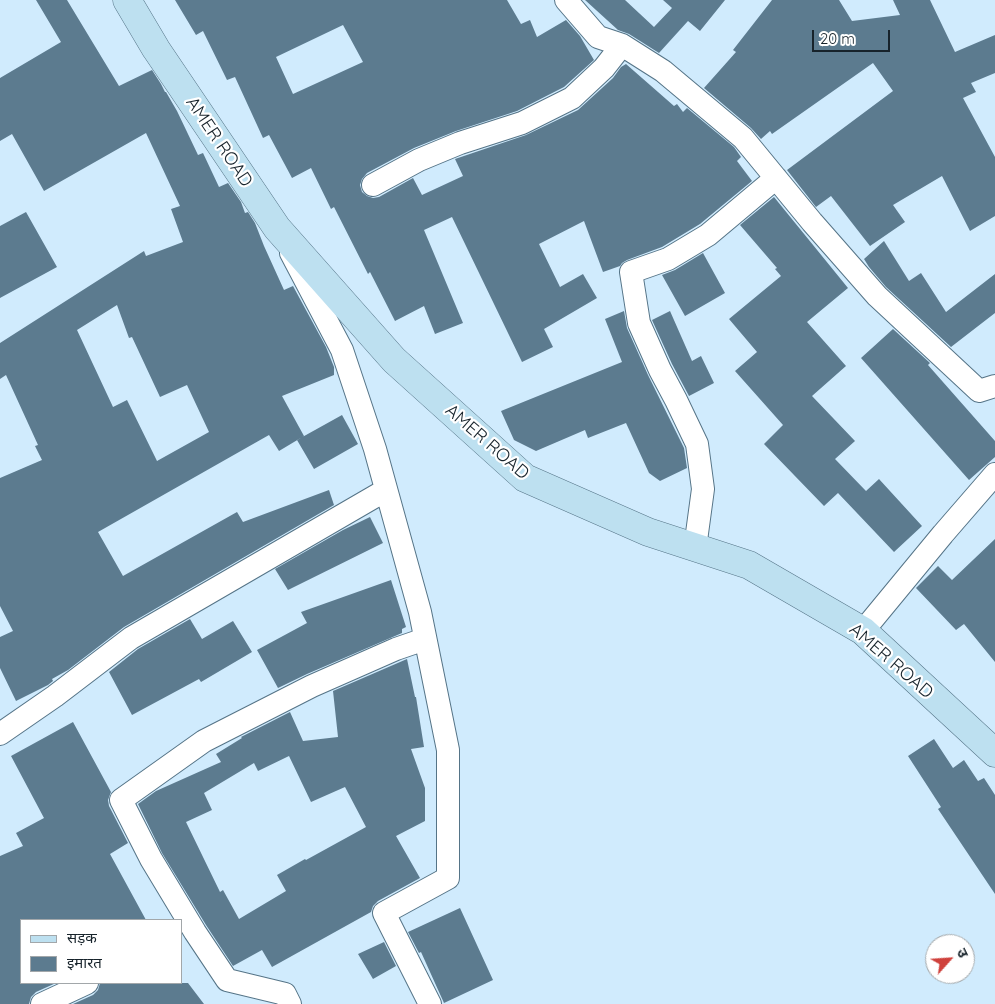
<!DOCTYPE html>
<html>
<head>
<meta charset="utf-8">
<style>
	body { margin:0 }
	#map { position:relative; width:995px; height:1004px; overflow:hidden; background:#d0ebfd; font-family:Quicksand,"Noto Sans Devanagari",sans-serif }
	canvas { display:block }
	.legend { position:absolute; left:20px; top:919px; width:162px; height:65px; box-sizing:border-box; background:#fff; border:1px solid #a2a7aa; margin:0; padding:6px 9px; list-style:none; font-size:15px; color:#17232b }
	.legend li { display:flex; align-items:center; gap:10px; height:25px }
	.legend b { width:25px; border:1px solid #a2a7aa }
	.north { position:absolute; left:925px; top:934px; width:50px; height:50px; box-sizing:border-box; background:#fff; border:1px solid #a2a7aa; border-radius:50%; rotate:64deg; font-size:14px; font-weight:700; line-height:20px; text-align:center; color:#17232b }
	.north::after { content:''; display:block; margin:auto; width:18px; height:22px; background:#cf413c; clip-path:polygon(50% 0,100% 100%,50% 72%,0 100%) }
	.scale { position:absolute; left:812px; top:30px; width:78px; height:22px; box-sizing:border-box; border:2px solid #17232b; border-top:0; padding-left:6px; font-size:15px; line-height:18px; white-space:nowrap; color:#17232b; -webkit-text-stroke:4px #fff; paint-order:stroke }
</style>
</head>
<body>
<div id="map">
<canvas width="995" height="1004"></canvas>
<ul class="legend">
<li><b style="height:6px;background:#bde0f0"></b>सड़क</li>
<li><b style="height:14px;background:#5c7b8f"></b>इमारत</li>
</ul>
<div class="north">उ</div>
<div class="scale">20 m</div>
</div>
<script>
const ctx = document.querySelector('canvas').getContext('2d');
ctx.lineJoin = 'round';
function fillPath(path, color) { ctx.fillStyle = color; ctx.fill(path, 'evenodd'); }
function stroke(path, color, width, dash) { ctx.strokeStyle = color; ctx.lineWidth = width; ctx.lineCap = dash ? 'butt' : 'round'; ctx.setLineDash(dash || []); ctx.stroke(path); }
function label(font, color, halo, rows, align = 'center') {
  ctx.font = font + ' Quicksand,sans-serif'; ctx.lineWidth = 4.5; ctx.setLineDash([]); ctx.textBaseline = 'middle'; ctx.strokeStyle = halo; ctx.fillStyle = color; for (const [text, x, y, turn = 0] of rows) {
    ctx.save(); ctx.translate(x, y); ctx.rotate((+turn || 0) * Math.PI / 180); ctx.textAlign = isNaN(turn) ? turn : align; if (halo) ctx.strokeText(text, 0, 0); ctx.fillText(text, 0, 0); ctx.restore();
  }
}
fillPath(new Path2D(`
	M36 0H67L119 86 152 70 161 84 165 92H166L177 111 198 155 203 153 219 187 228 183 241 202 245 213 248 212 255 223 264 246 284 290 293 286 326 347 334 367V375L282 396 304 436 279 451 269 435 98 532 123 576 237 512 243 522 329 490 334 505 124 627 68 670 52 679 53 681 48 685 16 701 0 668V637L13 631 0 606V478L42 460 35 446 38 445 6 375 0 379V343L144 251 146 256 183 242 171 209 180 206 146 133 44 191 12 134 0 141V78L61 42ZM117 305 129 338 132 337 160 397 187 385 209 432 157 461 127 400 113 407 77 330Z
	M175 0H507L521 24 530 20 537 37 566 20 580 36 594 60 564 87 517 111 456 131 414 148 367 173 362 179 360 185 362 192 367 196 373 198 379 197 413 178 422 195 463 176 455 159 526 135 578 110 613 78 621 67 626 64 674 106 677 104 683 112 687 108 734 147 741 157 737 161 752 181 700 224 662 247 627 260 622 263 620 266 603 272 584 221 539 244 560 287 583 274 597 298 544 329 553 347 522 362 452 217 424 230 463 323 435 334 424 306 395 321 370 272 368 274 334 207 331 209 311 168 292 178 269 135 263 138 235 77 227 80 203 31 196 35ZM343 25 363 62 293 94 276 57Z
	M585 0H625L654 27 672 8 663 0H725L700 31 688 21 659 53 629 34 618 30Z
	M772 0H839L852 21 900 15 893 0H930L955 52 995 35V73L971 83 976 92 963 98 995 157V216L970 231 942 176 893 205 905 222 870 246 831 196 816 207 787 170 893 91 873 63 772 134 770 131 761 139 751 128 704 88 736 52 733 50Z
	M774 197 848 288 807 322 846 366 812 396 855 441 835 459 866 491 879 479 922 526 894 552 838 493 824 506 764 444 783 425 735 371 757 352 729 319 781 276 775 269 777 268 740 225Z
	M26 212 57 267 0 298V226Z
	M884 241 909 281 921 273 946 312 995 274V313L951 347 886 287 869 267 864 259Z
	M703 253 725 293 685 316 662 275 675 270Z
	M624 311 627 328 648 375 684 448 687 468 660 481 649 473 626 423 588 438 585 430 536 451 514 440 501 411 622 362 605 319Z
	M670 311 692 361 701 356 714 383 689 396 672 364 652 320Z
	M893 329 930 363 928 365 995 441V457L969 480 861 358Z
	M342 415 358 444 314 469 297 440Z
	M370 517 383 543 288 590 275 569 343 530Z
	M995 539V662L964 624 956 630 916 588 938 566 952 580Z
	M391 580 406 627 402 629V633L307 674 278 688 257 650 307 623 301 612Z
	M190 619 202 639 233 621 252 652 201 682 199 679 132 715 109 672 138 649Z
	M407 659 415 697H416L424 747 411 749 425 788V821L396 836 420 878 378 901 373 906 371 912 272 967 262 950 233 966 206 925 162 853 138 804 156 791 221 762 216 754 242 738 241 737 290 712 303 741 338 737 333 691ZM289 756 311 802 345 787 366 827 306 860 305 859 277 875 286 891 239 919 223 890 220 892 186 822 212 810 204 793 254 763 258 771Z
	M73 722 111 792 108 800 109 806 128 843 110 854 146 920H21V983H56L36 992 31 997 29 1004H0V856L23 846 16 833 44 818 11 756Z
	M934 739 953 768 964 760 978 781 984 778 995 795V894L938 809 941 807 908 756Z
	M460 908 493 980 444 1003 421 952 419 953 408 932Z
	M384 942 396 966 373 979 358 954Z
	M100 983H188L204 1004H73L93 995 98 990Z`), '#5c7b8f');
const street = new Path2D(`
	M566 0 598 37 622 45 663 71 743 138 812 222 877 296 979 391 995 386
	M373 185 419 160 460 143 522 123 572 98 604 68 622 45
	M291 253 342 350 375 449 420 612 448 750V878L384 913 430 1004
	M695 548 703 489 697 444 676 400 660 370 639 323 631 272 668 259 708 235 776 178
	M863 631 943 534 995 474
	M0 734 55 696 131 638 386 490
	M42 1004 87 983
	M290 1004 285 994 227 980 195 932 151 859 121 800 204 741 312 686 396 649 425 639`);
const secondary = new Path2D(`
	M127 0 156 49 277 228 394 360 525 478 648 532 749 565 863 631 995 753`);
stroke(street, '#557487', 24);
stroke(secondary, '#557487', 29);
stroke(street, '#fff', 22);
stroke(secondary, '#bde0f0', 28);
label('18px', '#17232b', '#fff', [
	["AMER ROAD",219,142,56],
	["AMER ROAD",487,442,41],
	["AMER ROAD",891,661,41]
]);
</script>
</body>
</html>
